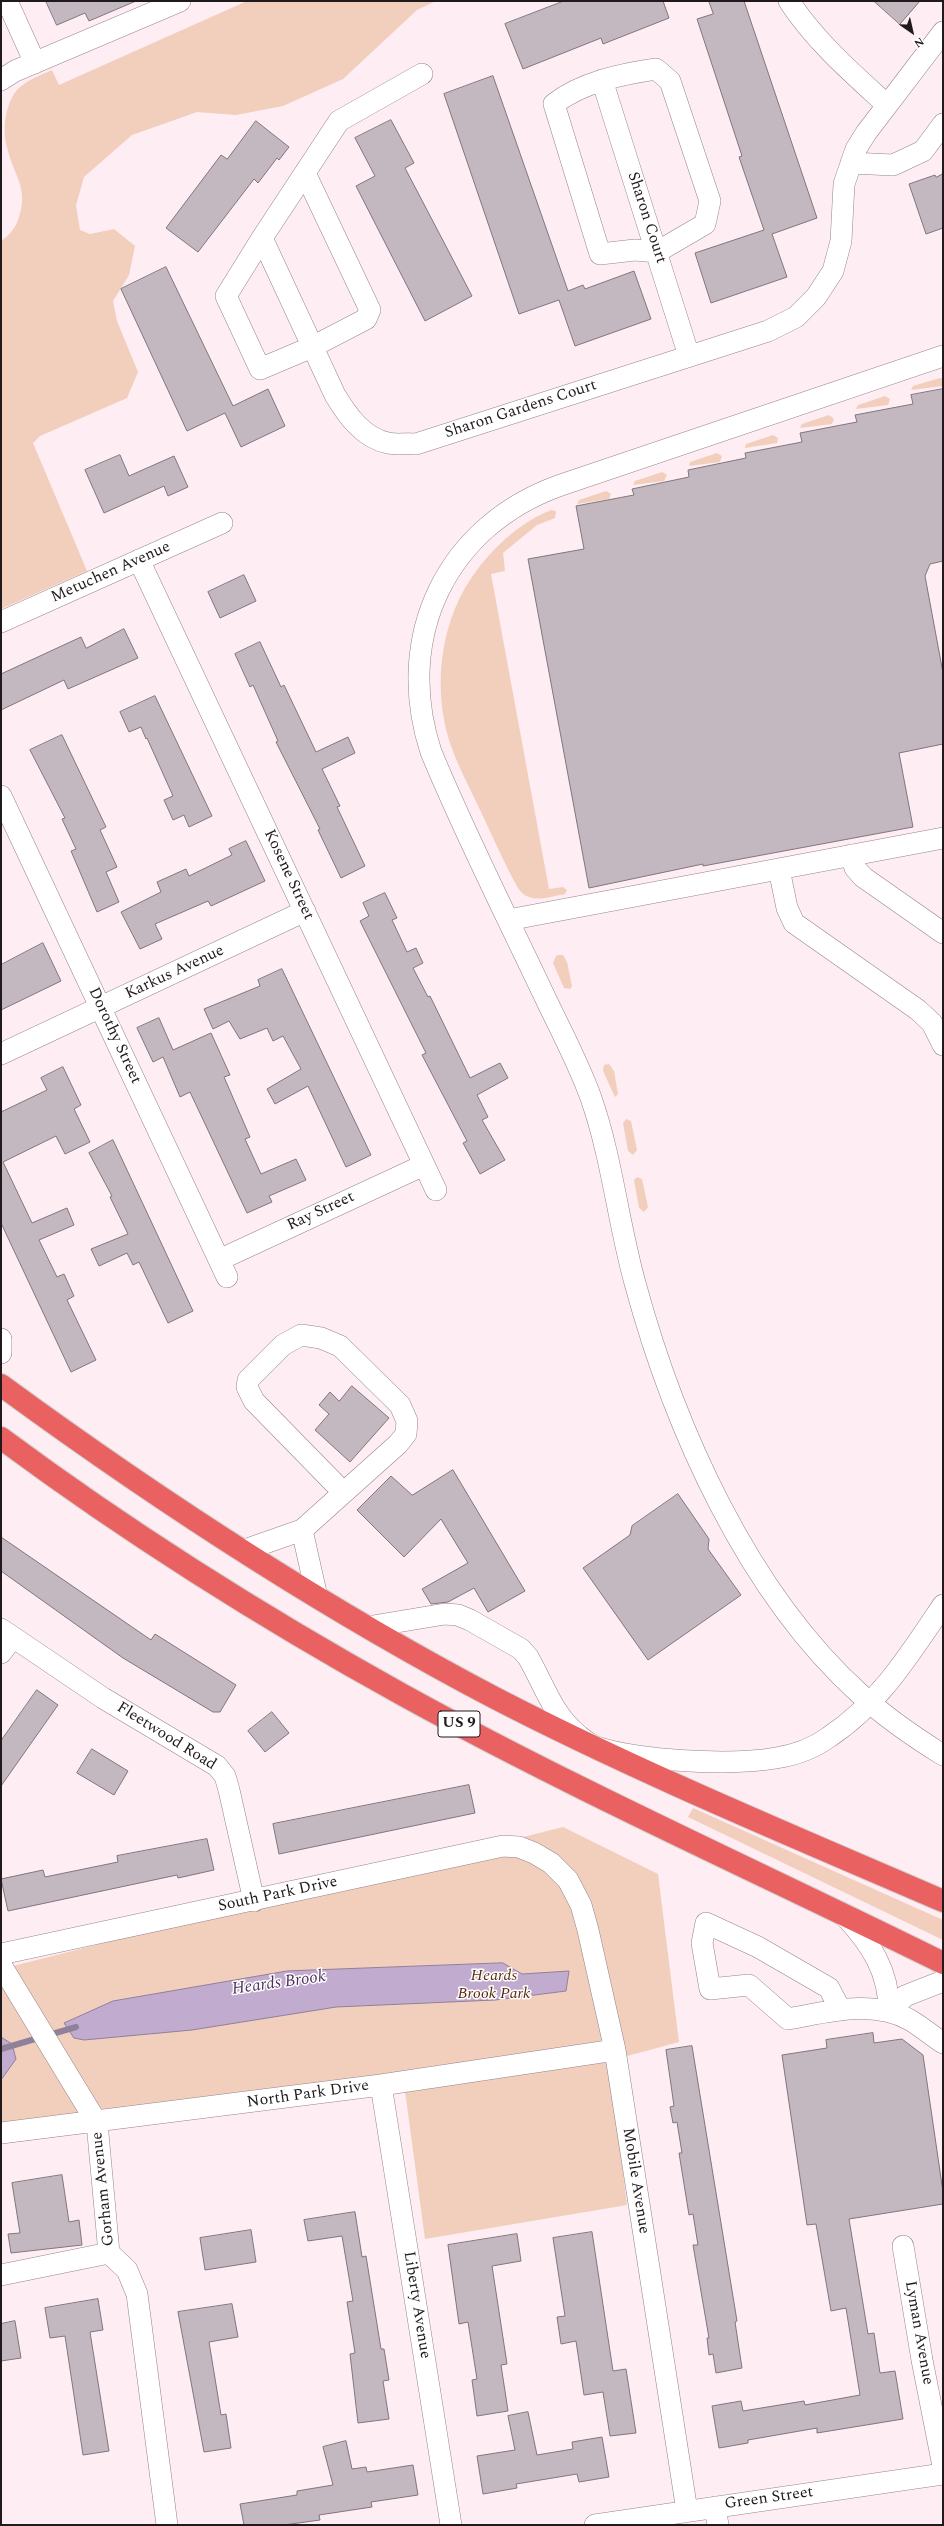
<!DOCTYPE html>
<html>
<head>
<meta charset="utf-8">
<style>
	body { margin:0 }
	#map { position:relative; width:944px; height:2526px; overflow:hidden; background:#feedf2; font-family:Spectral,serif }
	canvas { display:block }
	.frame { position:absolute; inset:0; border:2px solid #201a1c; pointer-events:none }
	.north { position:absolute; left:892px; top:12px; width:40px; height:40px; -webkit-text-stroke:3px #fff; paint-order:stroke; rotate:146deg; font-size:11px; font-weight:700; line-height:16px; text-align:center; color:#201a1c }
	.north::after { content:''; display:block; margin:auto; width:14px; height:18px; background:#201a1c; clip-path:polygon(50% 0,100% 100%,50% 72%,0 100%) }
</style>
</head>
<body>
<div id="map">
<canvas width="944" height="2526"></canvas>
<div class="frame"></div>
<div class="north">N</div>
</div>
<script>
const ctx = document.querySelector('canvas').getContext('2d');
ctx.lineJoin = 'round';
function fillPath(path, color) { ctx.fillStyle = color; ctx.fill(path, 'evenodd'); }
function stroke(path, color, width, dash) { ctx.strokeStyle = color; ctx.lineWidth = width; ctx.lineCap = dash ? 'butt' : 'round'; ctx.setLineDash(dash || []); ctx.stroke(path); }
function label(font, color, halo, rows, align = 'center') {
  ctx.font = font + ' Spectral,serif'; ctx.lineWidth = 3; ctx.setLineDash([]); ctx.textBaseline = 'middle'; ctx.strokeStyle = halo; ctx.fillStyle = color; for (const [text, x, y, turn = 0] of rows) {
    ctx.save(); ctx.translate(x, y); ctx.rotate((+turn || 0) * Math.PI / 180); ctx.textAlign = isNaN(turn) ? turn : align; if (halo) ctx.strokeText(text, 0, 0); ctx.fillText(text, 0, 0); ctx.restore();
  }
}
fillPath(new Path2D(`
	M247 1H436L417 10 343 79 283 106 236 115 197 112 132 135 84 177 76 205 80 230 90 234 114 229 135 246 129 275 113 301 117 321 138 372 127 398 40 436 33 443 87 571 1 609V241C10 235 16 227 19 217 29 187 13 175 7 147 2 130 5 103 18 89 27 80 41 75 52 70L59 85Z
	M940 378H943V386L911 390 913 386Z
	M885 396 890 399 888 405 856 409 858 405Z
	M829 415 834 419 832 424 800 428 802 424Z
	M773 435 778 438 777 443 745 448 746 444Z
	M717 453 722 456 720 462 689 466 690 462Z
	M662 472 667 475 664 481 633 485 635 481Z
	M606 491 611 494 609 499 577 504 579 500Z
	M551 510 556 511 555 518 537 525 503 553 505 571 491 574 549 889 563 887 567 890 565 894C548 897 529 905 518 888 504 863 493 837 481 812 470 788 457 765 449 740 432 684 441 617 477 570 496 545 521 522 551 510Z
	M559 955H563L567 962 572 986 570 989 564 988 553 963 556 956Z
	M609 1064 614 1071 618 1094 615 1097 603 1071 604 1065Z
	M626 1119 631 1121 637 1150 633 1155 628 1151 623 1123Z
	M637 1177 642 1179 648 1207 644 1212 639 1208 634 1180Z
	M693 1808 943 1920V1940L688 1817Z
	M563 1827 658 1874 679 2042 609 2061 627 2205 425 2239 405 2091 1 2144V1969Z`), '#f2cebd');
const water = new Path2D(`
	M503 1963 522 1974 569 1971 566 1991 495 2000 336 2007 192 2030 84 2040 74 2038 64 2023 113 2001 287 1971Z
	M1 2037 12 2044 16 2059 1 2080Z`);
fillPath(water, '#c1acd0');
stroke(water, '#91809a', 1);
stroke(new Path2D(`
	M1 2049 76 2027`), '#91809a', 6);
const building = new Path2D(`
	M46 1H136L89 21 85 13 57 25Z
	M564 1H663L669 18 603 44 601 38 523 69 505 24Z
	M709 1H744L817 218 772 234 787 277 711 303 695 253 764 230 739 157 742 156 697 19 713 14Z
	M874 1H920L900 24Z
	M493 76 568 291 583 285 585 289 634 271 651 319 575 346 559 300 519 314 444 94Z
	M391 120 414 163 405 168 472 296 425 321 356 186 375 176 355 138Z
	M256 121 289 147 279 160 277 158 258 183 254 179 198 252 166 228 221 155 227 159Z
	M943 174V228L926 234 909 184 935 175 936 177Z
	M166 267 233 406 268 389 285 426 241 447 225 413 187 431 121 289Z
	M943 389V561L930 564 925 576 943 673V744L899 753 913 827 703 866V864L589 888 528 559 584 549 576 506 634 495 632 489 689 477 688 470 746 458 745 453 802 442 800 433 857 422 855 415 913 404 911 395Z
	M120 455 129 476 174 456 188 487 168 496 164 486 104 513 85 470Z
	M244 575 256 601 220 618 208 592Z
	M124 629 138 658 68 689 64 680 1 710V674L81 637 86 648Z
	M260 642 281 687 284 685 316 752 348 737 355 753 322 769 340 806 337 807 365 866 341 878 318 830 320 829 276 742 278 741 253 685 250 687 235 654Z
	M155 696 212 816 189 827 184 815 173 820 164 800 173 796 147 738 146 739 141 727 129 732 120 712Z
	M62 735 106 827 100 830 117 867 106 872 119 902 97 912 71 851 76 849 62 819 65 818 30 750Z
	M246 841 265 881 211 906 208 901 155 924 162 939 140 949 121 912 161 892 157 882 186 869 189 876 232 855 229 849Z
	M385 893 397 918 392 920 407 952 416 948 423 963 413 968 428 997 430 996 470 1078 500 1063 508 1078 477 1095 488 1117 482 1120 505 1160 480 1174 463 1143 467 1141 422 1055 426 1053 360 921 369 916 363 903Z
	M43 943 61 981 1 1010V965Z
	M282 969 371 1155 346 1167 308 1086 275 1104 267 1089 301 1069 283 1036 273 1041 267 1028 240 1039 229 1021 213 1029 204 1009 260 986 258 980Z
	M159 1018 173 1050 211 1033 230 1075 224 1077 250 1137 245 1139 261 1174 296 1159 306 1180 269 1196 272 1202 247 1213 190 1092 180 1097 163 1057 153 1062 137 1028Z
	M63 1067 81 1105 74 1109 90 1142 65 1154 56 1136 3 1162 32 1223 67 1208 74 1225 39 1240 57 1277 64 1274 74 1296 67 1300 96 1360 71 1372 1 1223V1112L47 1090 41 1078Z
	M113 1140 193 1311 168 1323 139 1262 133 1265 127 1253 99 1266 91 1249 128 1234 110 1197 112 1196 89 1153Z
	M352 1386 389 1418 350 1462 315 1430 329 1414 319 1405 330 1392 339 1401Z
	M453 1470 525 1591 488 1612 474 1588 448 1602 431 1604 422 1589 468 1563 441 1519 404 1557 357 1510 391 1476 412 1495Z
	M678 1494 709 1539 708 1549 741 1595 648 1660 583 1568 630 1535 632 1526Z
	M1 1537 151 1640 155 1634 236 1685 220 1712H213L123 1658 1 1571Z
	M37 1690 58 1705 1 1786V1741Z
	M272 1712 289 1733 265 1752 248 1731Z
	M92 1749 128 1771 114 1795 77 1773Z
	M469 1785 475 1813 279 1854 273 1824Z
	M207 1839 214 1870 178 1878 177 1875 8 1911 1 1879 43 1870 45 1877 118 1862 117 1856Z
	M873 2033 874 2043 902 2039 923 2055 943 2192V2204L849 2219 868 2334 874 2333 880 2373 895 2371 903 2419 817 2433V2428L748 2440V2443L719 2448 712 2406 741 2401 743 2411 804 2401 805 2405 860 2395 846 2308 831 2311 816 2224 807 2225 782 2055 827 2048 826 2040Z
	M692 2046 737 2321 735 2322 742 2368 716 2373 713 2354 709 2355 707 2338H709L693 2245H698L693 2214 689 2215 679 2153H682L677 2122 673 2123 670 2107 674 2106 666 2050Z
	M62 2175 69 2222 79 2220 82 2245 11 2253 8 2234 20 2233 12 2183Z
	M355 2212 362 2257 366 2256 381 2349H384L389 2380 383 2381 389 2419 358 2423 350 2354 355 2353 347 2302 353 2301 342 2236 308 2241 304 2220Z
	M251 2230 256 2262 205 2270 200 2238Z
	M592 2232 613 2371 626 2369 636 2433 610 2436 603 2392 584 2395 576 2341 561 2344 557 2317 565 2316 553 2238Z
	M517 2234 521 2261 492 2266 507 2364 501 2365 508 2411 477 2416 472 2380 477 2379 468 2322 459 2324 448 2245Z
	M98 2299 103 2330 90 2332 109 2451 83 2455 65 2336 50 2338 45 2308Z
	M232 2304 238 2337 209 2342 221 2415 226 2414 231 2448 204 2452 178 2312Z
	M15 2321 21 2358 1 2361V2324Z
	M528 2412 537 2455 573 2449 572 2442 602 2437 609 2477 579 2482 577 2474 516 2484 517 2488 483 2494 477 2456 515 2450 508 2416Z
	M346 2441 352 2469 366 2467 367 2472 413 2465 418 2495 371 2502 372 2507 319 2515 320 2520 284 2525H244L240 2504 297 2495V2491L333 2485 323 2447Z`);
fillPath(building, '#c3b7c0');
stroke(building, '#81757e', 1);
const minor = new Path2D(`
	M7 1 35 63
	M789 1C815 41 852 73 887 105
	M656 69 670 81 710 201 705 224 657 252 635 250 600 254 554 104C582 82 622 74 656 69Z
	M422 74 339 121 262 238 335 395C347 415 363 438 388 443 397 445 407 443 416 444L768 331 796 317 816 297 833 271 841 241 844 184 856 149 866 133 943 32
	M1 80 15 71 180 1
	M602 80 689 356
	M851 163 893 165 923 151 943 124
	M262 238 226 296 260 369 312 347 366 319 370 310 305 173
	M943 356 561 485C447 525 393 636 431 752 465 834 505 913 543 993 559 1027 578 1062 591 1098 612 1158 618 1222 635 1283 674 1427 747 1592 860 1694 885 1717 914 1737 943 1755
	M139 560 436 1190
	M1 622 222 523
	M1 796 227 1277
	M851 855 855 868 863 877 943 933
	M779 869 787 908 794 923 918 1010 932 1023 943 1045
	M508 920 943 838
	M1 1054 305 911
	M219 1260 424 1165
	M1 1339V1353
	M302 1530 317 1597
	M242 1551 302 1530 398 1444 406 1434 407 1421 400 1405 340 1346 321 1338 301 1335 283 1345 248 1380 247 1387 254 1401 343 1492
	M367 1627 445 1614 458 1615 470 1620 521 1649 528 1657C544 1685 553 1715 578 1735 583 1739 590 1745 596 1747 640 1761 730 1766 776 1758 795 1755 814 1748 829 1737 879 1704 910 1654 943 1605
	M1 1629 103 1698 217 1766 225 1776 229 1790 254 1901
	M1 1653 13 1637
	M844 1915C871 1944 889 1971 889 2011L905 1996 943 1981
	M1 1954 503 1846 519 1847 534 1853 551 1863 568 1880 581 1905 588 1930 615 2050 687 2511
	M1 1965 97 2123 109 2253 127 2270 137 2294 167 2525
	M840 2009 829 1988 758 1947 706 1923 702 1943 710 1989 749 1985 788 2019C828 2012 872 1999 910 2020 922 2027 932 2036 943 2043
	M381 2085 451 2525
	M1 2133 381 2085 615 2050
	M903 2246 922 2360 943 2466
	M1 2275 109 2253
	M715 2507 718 2525
	M595 2525 943 2474`);
const highway = new Path2D(`
	M1 1385C158 1500 322 1607 495 1698 640 1773 793 1836 943 1901
	M1 1438C129 1533 264 1618 403 1695 579 1792 763 1874 943 1963`);
stroke(minor, '#948589', 22);
stroke(highway, '#d2d1d2', 24);
stroke(minor, '#fff', 21);
stroke(highway, '#e96261', 22);
for (const [x, y, w] of [
	[459,1724,42]
]) { const box = new Path2D(); box.roundRect(x - w / 2, y - 13, w, 26, 3); ctx.fillStyle = '#fff'; ctx.fill(box); stroke(box, '#201a1c', 1); }
label('bold 15px', '#201a1c', null, [
	["US 9",459,1724]
]);
label('16px', '#201a1c', '#fff', [
	["Sharon Court",646,218,72],
	["Sharon Gardens Court",521,410,-18],
	["Metuchen Avenue",111,573,-24],
	["Kosene Street",288,875,65],
	["Karkus Avenue",175,973,-25],
	["Dorothy Street",114,1036,65],
	["Ray Street",321,1212,-25],
	["Fleetwood Road",166,1737,32],
	["South Park Drive",278,1895,-12],
	["North Park Drive",308,2095,-8],
	["Mobile Avenue",635,2181,81],
	["Gorham Avenue",104,2189,-96],
	["Liberty Avenue",416,2305,81],
	["Lyman Avenue",918,2333,80],
	["Green Street",769,2499,-8]
]);
label('italic 16px', '#5d2a0c', '#fff', [
	["Heards",494,1977],
	["Brook Park",494,1995]
]);
label('italic 17px', '#4d315f', '#fff', [
	["Heards Brook",279,1984,-8]
]);
</script>
</body>
</html>
